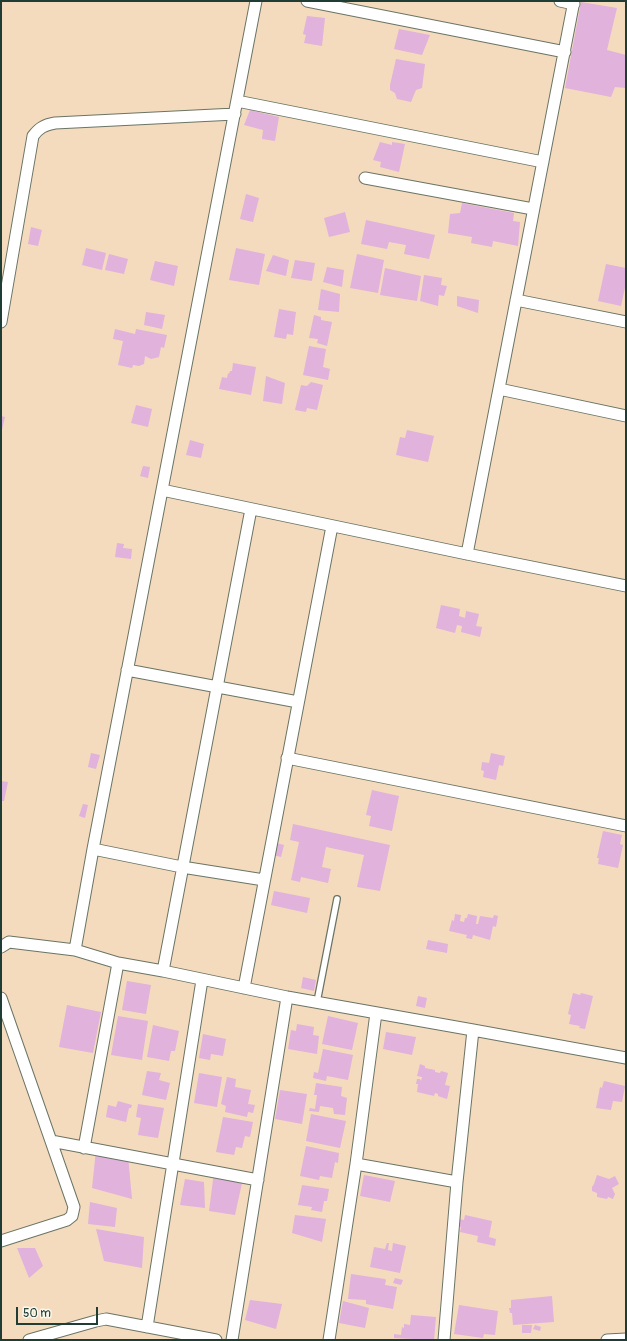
<!DOCTYPE html>
<html>
<head>
<meta charset="utf-8">
<style>
	body { margin:0 }
	#map { position:relative; width:627px; height:1341px; overflow:hidden; background:#f4dbbe; font-family:Pangolin,sans-serif }
	canvas { display:block }
	.frame { position:absolute; inset:0; border:2px solid #1f3d34; pointer-events:none }
	.scale { position:absolute; left:16px; top:1307px; width:82px; height:18px; box-sizing:border-box; border:2px solid #1f3d34; border-top:0; padding-left:5px; font-size:12px; line-height:14px; white-space:nowrap; color:#1f3d34; -webkit-text-stroke:3px #fbf7ec; paint-order:stroke }
</style>
</head>
<body>
<div id="map">
<canvas width="627" height="1341"></canvas>
<div class="frame"></div>
<div class="scale">50 m</div>
</div>
<script>
const ctx = document.querySelector('canvas').getContext('2d');
ctx.lineJoin = 'round';
function fillPath(path, color) { ctx.fillStyle = color; ctx.fill(path, 'evenodd'); }
function stroke(path, color, width, dash) { ctx.strokeStyle = color; ctx.lineWidth = width; ctx.lineCap = dash ? 'butt' : 'round'; ctx.setLineDash(dash || []); ctx.stroke(path); }
fillPath(new Path2D(`
	M581 2 617 8 607 50 626 55V88L615 87 611 97 565 88Z
	M307 16 325 18 322 46 304 43 306 35 303 34Z
	M399 29 430 35 422 55 394 49Z
	M396 59 425 64 422 88 416 90 411 102 397 99 395 93 390 90V85Z
	M250 110 279 117 275 141 262 139 263 130 244 125Z
	M380 142 392 145V142L405 144 399 172 380 167 381 162 373 160Z
	M246 194 259 198 253 222 240 219Z
	M462 203 514 213 513 221 520 222 518 246 493 241 492 247 471 243 472 237 448 233 450 214 460 213Z
	M345 212 350 232 329 237 324 218Z
	M366 220 435 235 429 259 404 254 406 245 389 242 387 249 361 244Z
	M31 227 42 230 38 246 28 244Z
	M86 248 106 253 102 270 82 265Z
	M236 248 265 254 259 285 229 280Z
	M109 254 128 259 124 274 105 270Z
	M357 254 384 260 378 293 350 288Z
	M273 255 289 260 286 276 266 271Z
	M295 260 315 263 312 281 291 278Z
	M155 261 178 266 174 286 150 280Z
	M606 264 626 268V283L621 306 598 301Z
	M327 267 344 270 342 287 323 282Z
	M385 268 421 276 417 301 380 295Z
	M424 275 442 278 441 285 447 286 444 296 439 295 438 306 420 301Z
	M321 289 340 294 339 312 318 310Z
	M457 296 479 300 478 313 457 306Z
	M279 309 296 312 293 335 287 334 286 339 274 337Z
	M146 312 165 315 162 329 144 325Z
	M314 315 321 317V320L332 322 327 346 317 343 318 339 309 338Z
	M115 329 135 334 136 329 167 335 164 348 161 347 159 357 151 359 145 356 144 364 139 366 133 365 132 368 118 365 123 341 113 339Z
	M309 346 326 349 323 367 330 369 328 380 303 375Z
	M233 363 256 367 251 395 219 389 222 377 227 378 228 373 229 374 230 371H232Z
	M266 376 285 383 282 404 263 401Z
	M311 382 323 385 317 410 307 408 306 412 295 410 301 385 307 386Z
	M136 405 152 409 148 427 131 423Z
	M1 416 5 417 2 430H1Z
	M407 430 434 436 428 462 396 455 400 437 405 438Z
	M190 440 204 444 201 458 186 455Z
	M143 466 150 467 148 478 140 476Z
	M117 543 124 544 123 548 132 549 131 559 115 557Z
	M441 605 460 609 459 616 465 618 466 611 479 614 476 626 482 627 480 637 461 632 462 626 457 625 455 633 436 628Z
	M91 753 100 755 96 769 88 767Z
	M491 753 505 756 503 766 499 765 496 780 483 777 484 771 481 770 482 762 489 763Z
	M1 781 8 782 4 801H1Z
	M372 790 399 796 392 831 369 826 371 816 366 815Z
	M83 804 88 805 85 818 79 816Z
	M293 824 390 845 380 891 357 887 364 855 326 847 322 867 331 869 328 883 301 877 300 882 291 880 299 842 290 840Z
	M603 831 622 835 620 844 623 845 618 868 598 864 599 858H597Z
	M276 843 284 845 281 857 273 855Z
	M274 891 310 898 307 913 271 905Z
	M455 914 461 915 460 921 464 922 465 918H467L468 914 477 916 476 924H478L480 916 493 918 494 915 498 916 496 927 493 926 490 940 473 935 472 939 466 938 467 935 449 931 452 920 454 921Z
	M428 940 448 944 447 953 426 949Z
	M303 977 316 980 314 991 301 988Z
	M127 981 151 985 146 1014 122 1010Z
	M573 993 580 995 581 993 593 996 585 1029 579 1028 580 1026 569 1024 571 1015 568 1014Z
	M418 996 427 998 425 1008 416 1006Z
	M67 1005 101 1012 93 1053 59 1047Z
	M118 1016 148 1021 142 1060 111 1055Z
	M328 1016 358 1023 352 1050 322 1044Z
	M297 1024 314 1027 313 1035 319 1036 317 1054 288 1049 291 1030 296 1031Z
	M153 1025 179 1031 175 1051H171L169 1061 147 1057Z
	M386 1032 416 1037 412 1055 383 1049Z
	M203 1034 226 1039 223 1056 211 1054 210 1060 199 1058Z
	M323 1049 353 1055 348 1080 327 1076 326 1081 313 1078 314 1072 318 1073Z
	M420 1064 425 1066V1068L435 1070V1072L440 1073 441 1071 448 1073 445 1085 450 1086 447 1099 438 1096V1094L435 1093 434 1096 417 1092 418 1084H416L417 1079H420L421 1081 422 1077 417 1076Z
	M147 1071 161 1073 159 1080 170 1083 166 1100 142 1095Z
	M199 1073 222 1077 217 1107 194 1103Z
	M227 1077 236 1079 235 1087 251 1090 248 1104 255 1105 253 1113 248 1112 247 1117 225 1112 226 1106 221 1104Z
	M604 1081 625 1086 622 1102 613 1101 611 1110 596 1108 600 1087 602 1088Z
	M316 1083 342 1087 341 1096 347 1098 345 1115 334 1114 333 1108 320 1106 319 1112 309 1111 310 1108 315 1109 317 1095H314Z
	M280 1090 307 1094 302 1124 275 1119Z
	M118 1101 132 1105 131 1108H129L126 1122 106 1117 108 1105 116 1107Z
	M138 1104 164 1108 158 1138 138 1135 141 1118 136 1117Z
	M311 1114 346 1121 340 1148 306 1141Z
	M223 1117 253 1122 250 1137 245 1136 242 1148 236 1147 234 1155 216 1152Z
	M306 1146 339 1153 338 1163 335 1162 332 1178 320 1176 319 1180 300 1176Z
	M96 1150 128 1156 132 1199 92 1188Z
	M214 1172 242 1183 235 1215 209 1211Z
	M364 1175 395 1181 390 1202 360 1196Z
	M597 1175 609 1179 615 1176 619 1184 612 1188 615 1194 613 1199 608 1197 607 1199 597 1197V1193L592 1191V1187L594 1184Z
	M185 1179 204 1182 205 1208 180 1205Z
	M302 1185 329 1189 327 1201H324L322 1212 311 1210 312 1207 298 1205Z
	M90 1202 117 1208 115 1227 88 1224Z
	M295 1215 326 1219 322 1242 292 1233Z
	M465 1215 492 1221 489 1237 496 1239 495 1246 477 1242 478 1236 460 1232 461 1227H457L459 1219 464 1220Z
	M96 1229 144 1237 142 1268 104 1261Z
	M387 1243H389L388 1250 392 1251 393 1243 406 1246 400 1273 370 1267 374 1247 385 1249Z
	M17 1248H35L43 1266 29 1278Z
	M351 1274 385 1279 386 1280 385 1285 397 1287 393 1309 366 1304V1300L348 1299Z
	M395 1278 403 1280 401 1285 393 1283Z
	M552 1296 554 1322 513 1325 512 1313H510L509 1308H511V1300Z
	M250 1300 282 1304 276 1329 245 1320Z
	M343 1301 369 1308 365 1328 339 1323Z
	M459 1305 498 1311 495 1335 484 1334 483 1338 454 1334Z
	M411 1315 436 1317 434 1340 394 1338V1334L401 1335 402 1327 404 1328V1324L410 1325Z
	M522 1325H532L531 1333H522Z
	M535 1325 541 1327 540 1331 533 1329Z`), '#e0b2dc');
const lane = new Path2D(`
	M317 1002 337 899`);
const street = new Path2D(`
	M307 1 565 52
	M560 1 574 4
	M237 101 543 162
	M365 178 533 209
	M516 300 626 322
	M1 322 33 136C39 128 44 125 55 123L235 114
	M499 389 626 416
	M162 490 467 554 626 586
	M467 554 574 1
	M127 670 298 702
	M287 758 626 826
	M93 849 182 867 264 880
	M1 947 9 942 75 950 118 963 163 971 287 997 473 1030
	M75 950 93 849 256 1
	M163 971 251 509
	M244 988 332 526
	M1 998 74 1207 72 1216 67 1220 1 1241
	M376 1013 356 1164 457 1182 473 1030 626 1058
	M51 1141 258 1180
	M84 1148 118 963
	M147 1327 202 980
	M29 1340 96 1321 106 1319 216 1340
	M232 1340 287 997
	M329 1340 356 1164
	M444 1340 457 1182
	M607 1340 626 1339`);
stroke(lane, '#6a7464', 8);
stroke(street, '#6a7464', 13);
stroke(lane, '#fff', 5.5);
stroke(street, '#fff', 11);
</script>
</body>
</html>
